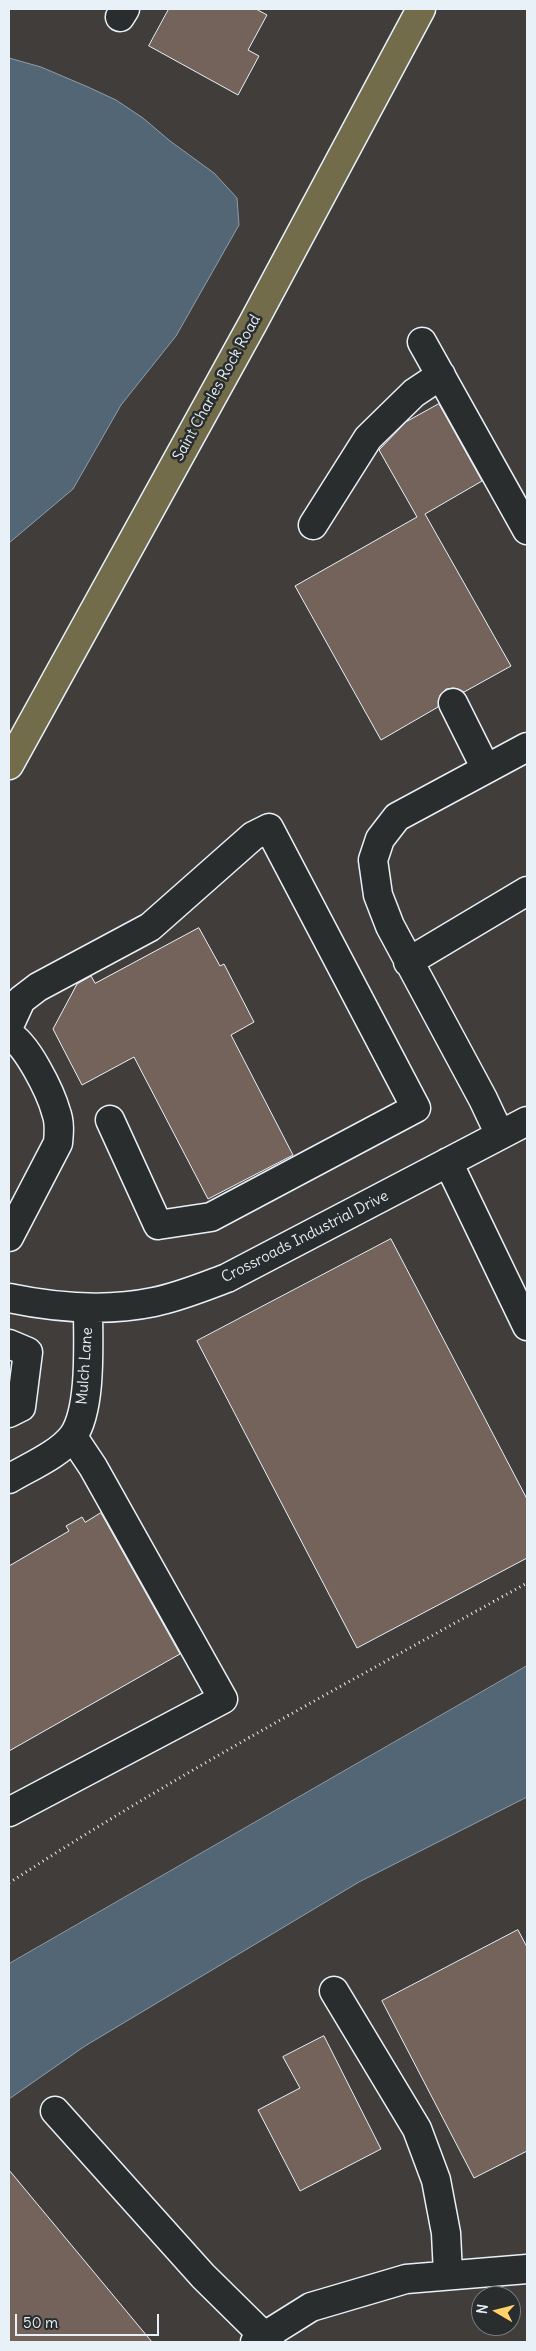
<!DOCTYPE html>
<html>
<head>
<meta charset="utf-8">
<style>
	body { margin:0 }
	#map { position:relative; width:536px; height:2351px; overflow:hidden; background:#2a2d2e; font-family:Delius,sans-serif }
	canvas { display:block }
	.frame { position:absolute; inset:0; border:10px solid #e8f1f8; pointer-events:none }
	.north { position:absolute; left:471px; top:2286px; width:50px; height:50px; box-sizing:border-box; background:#2a2d2e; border:1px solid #767b7f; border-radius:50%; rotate:278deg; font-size:14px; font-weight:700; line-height:20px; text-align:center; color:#e8f1f8 }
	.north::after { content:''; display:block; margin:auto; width:18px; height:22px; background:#ffd166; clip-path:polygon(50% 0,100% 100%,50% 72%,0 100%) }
	.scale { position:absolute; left:15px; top:2314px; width:144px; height:22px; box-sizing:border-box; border:2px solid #e8f1f8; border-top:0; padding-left:6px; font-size:15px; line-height:18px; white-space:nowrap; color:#e8f1f8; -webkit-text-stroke:4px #2a2d2e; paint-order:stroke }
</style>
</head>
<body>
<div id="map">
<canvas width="536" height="2351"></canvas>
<div class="frame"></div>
<div class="north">N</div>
<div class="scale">50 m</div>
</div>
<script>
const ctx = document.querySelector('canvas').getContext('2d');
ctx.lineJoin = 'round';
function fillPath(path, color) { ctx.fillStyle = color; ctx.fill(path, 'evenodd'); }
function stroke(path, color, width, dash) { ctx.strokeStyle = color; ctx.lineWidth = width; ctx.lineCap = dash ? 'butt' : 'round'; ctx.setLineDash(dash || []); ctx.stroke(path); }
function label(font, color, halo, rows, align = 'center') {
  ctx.font = font + ' Delius,sans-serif'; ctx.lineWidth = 5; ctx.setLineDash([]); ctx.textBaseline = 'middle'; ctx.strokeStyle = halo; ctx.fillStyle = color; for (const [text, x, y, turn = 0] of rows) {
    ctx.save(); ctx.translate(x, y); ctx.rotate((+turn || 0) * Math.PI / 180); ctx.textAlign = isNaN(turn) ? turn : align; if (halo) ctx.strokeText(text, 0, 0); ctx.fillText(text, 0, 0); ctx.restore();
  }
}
fillPath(new Path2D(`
	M9 9H527V2342H9ZM481 2296H511V2326H481Z`), '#403d3b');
const water = new Path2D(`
	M9 58 41 67 88 87 116 100 143 118 170 141 214 173 237 198 239 225 176 336 121 405 73 489 9 543Z
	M527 1666V1797L359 1882 85 2046 9 2099V1964Z`);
fillPath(water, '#536676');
stroke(water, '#8f9eaa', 1);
const building = new Path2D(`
	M169 9H256L267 15 248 50 259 56 238 95 149 46Z
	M439 404 482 481 425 514 511 666 464 692 454 688 446 689 440 695 438 707 381 740 295 586 417 517 379 450 406 422Z
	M199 928 220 966 224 964 254 1022 231 1035 293 1155 208 1199 134 1057 82 1085 53 1029 77 984 91 976 95 983Z
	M391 1239 527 1499V1558L357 1648 197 1341Z
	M101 1513 180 1654 9 1751V1566L69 1531 66 1526 82 1517 85 1522Z
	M518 1930 527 1947V2151L474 2178 382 2001Z
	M324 2036 381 2149 300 2191 258 2110 300 2088 283 2057Z
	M9 2170 152 2342H9Z`);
fillPath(building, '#73635a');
stroke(building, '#e8f1f8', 1);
const minor = new Path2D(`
	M120 17 125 9
	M422 342 527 530
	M313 525 368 438 414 393 441 375
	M453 703 486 769
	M408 962 527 891
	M9 1026 21 1000 38 987 150 927 253 836 269 828 416 1108 211 1217 158 1225 110 1120
	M9 1035C26 1042 51 1093 56 1112 60 1122 59 1133 58 1143L9 1237
	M500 1135 483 1099 390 926 378 895 373 860 380 839 397 817 527 747
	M448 1162 527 1326
	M9 1298C57 1308 106 1312 154 1302 179 1297 203 1287 227 1278L527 1121
	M9 1344 28 1352 21 1407 9 1413
	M9 1479C27 1468 60 1454 73 1436 92 1409 88 1341 88 1308
	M9 1812 223 1699 93 1467 73 1437
	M334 1991 417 2129 436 2180 446 2233 448 2274
	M55 2111 203 2276 270 2342
	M255 2342 311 2307 406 2279 527 2269`);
const major = new Path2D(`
	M9 765 253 323 421 9`);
stroke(minor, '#e8f1f8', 31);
stroke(major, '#e8f1f8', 31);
stroke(new Path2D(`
	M9 1883C176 1774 353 1680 527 1583`), '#e8f1f8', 3, [1, 4]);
stroke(minor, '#2a2d2e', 28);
stroke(major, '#726c4b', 28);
label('15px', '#e8f1f8', '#2a2d2e', [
	["Saint Charles Rock Road",217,388,-61],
	["Crossroads Industrial Drive",305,1237,-27],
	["Mulch Lane",85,1366,-86]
]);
</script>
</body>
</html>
